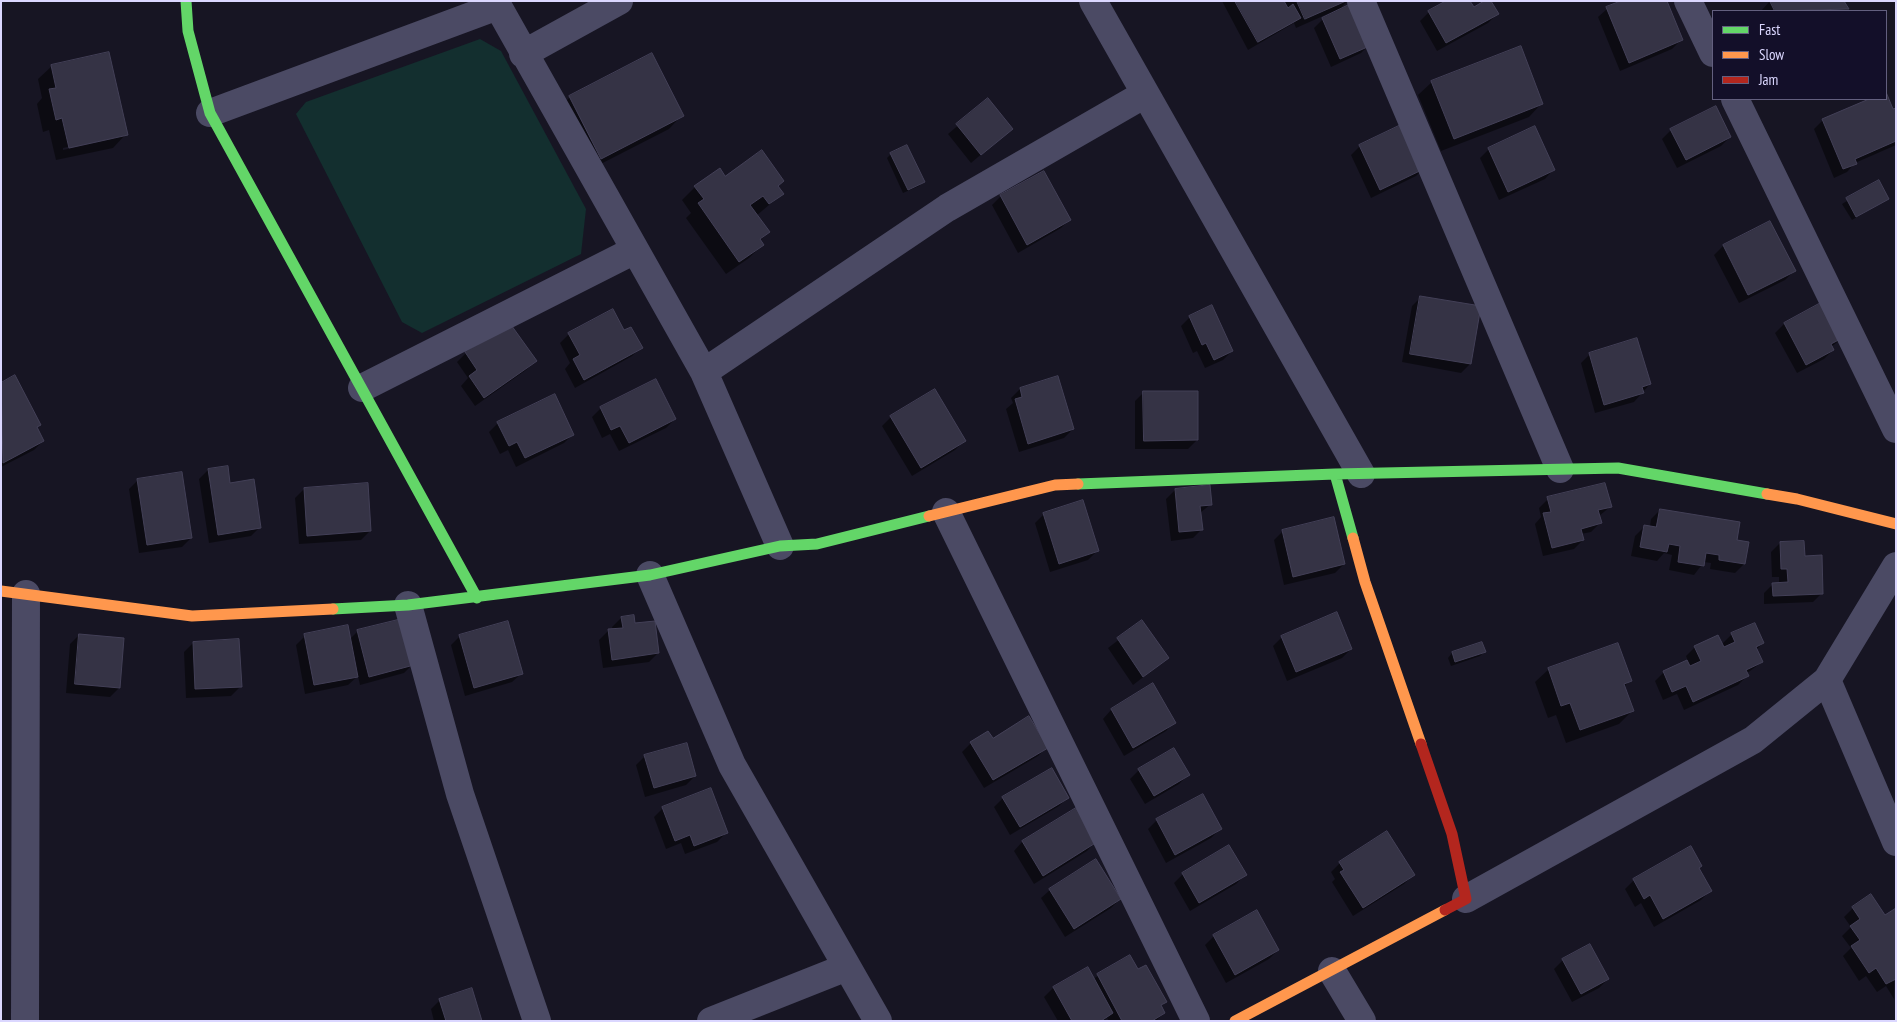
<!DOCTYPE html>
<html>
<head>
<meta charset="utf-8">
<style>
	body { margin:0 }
	#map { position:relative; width:1897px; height:1022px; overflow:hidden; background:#171523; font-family:"PT Sans Narrow",sans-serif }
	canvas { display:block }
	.frame { position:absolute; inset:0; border:2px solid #dbd7ff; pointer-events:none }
	.legend { position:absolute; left:1712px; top:10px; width:175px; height:90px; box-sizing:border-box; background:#130f29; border:1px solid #635f7f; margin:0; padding:6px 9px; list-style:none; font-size:15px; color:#dbd7ff }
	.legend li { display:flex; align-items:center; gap:10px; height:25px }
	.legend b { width:25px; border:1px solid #635f7f }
</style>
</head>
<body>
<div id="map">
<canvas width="1897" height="1022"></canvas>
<div class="frame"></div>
<ul class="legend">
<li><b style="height:6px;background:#63d668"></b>Fast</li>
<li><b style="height:6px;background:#ff974d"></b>Slow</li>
<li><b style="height:6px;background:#b3261e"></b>Jam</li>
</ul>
</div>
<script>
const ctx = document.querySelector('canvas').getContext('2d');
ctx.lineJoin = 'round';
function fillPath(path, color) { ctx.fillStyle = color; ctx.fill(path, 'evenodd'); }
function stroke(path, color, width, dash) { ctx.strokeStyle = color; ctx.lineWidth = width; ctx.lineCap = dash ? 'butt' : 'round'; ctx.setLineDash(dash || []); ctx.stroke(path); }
fillPath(new Path2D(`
	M480 39 501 51 586 209 581 254 422 333 402 322 296 114 306 102Z`), '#132f2f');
fillPath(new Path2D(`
	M1222 1H1347L1341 8 1296 28 1294 23 1248 50Z
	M1770 1H1843L1847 9 1845 11H1761Z
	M1473 9 1497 14 1488 23 1437 51 1420 21 1429 12Z
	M1607 9 1681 40 1672 49 1620 71 1598 17Z
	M1323 19 1370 44 1361 53 1331 67 1314 28Z
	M651 55 682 115 669 129 587 171 556 111 570 97Z
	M52 66 126 134 113 148 56 160 49 130 43 132 37 104 42 98 38 79ZM112 137V139L63 150V148Z
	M1432 82 1542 103 1529 117 1441 151 1418 95Z
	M1886 95 1892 110 1896 109V145L1855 163 1847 172 1834 178 1814 129 1823 120 1872 99H1886Z
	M988 100 1011 129 971 163 948 134Z
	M1671 130 1730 137 1721 146 1677 168 1662 139Z
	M1360 146 1425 167 1416 176 1371 198 1351 155Z
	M1489 149 1553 170 1545 179 1499 200 1480 158Z
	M891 154 923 182 919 186 903 193 887 158Z
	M724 178 777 187 782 194 756 216 768 232 760 241 762 245 749 258 726 274 686 218 691 213 682 200 695 187Z
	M1878 182 1887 199 1852 220 1842 204Z
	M1001 196 1070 219 1061 228 1018 253 992 205Z
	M1770 223 1794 271 1785 280 1739 303 1714 255 1723 246Z
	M1421 297 1470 364 1461 373 1402 362 1412 306Z
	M1827 301 1845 336 1831 347 1833 350 1824 359 1797 373 1775 333 1784 324Z
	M1190 317 1232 351 1223 360 1205 368 1197 351 1193 353 1181 326Z
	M624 332 641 347 632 356 575 388 565 369 570 363 560 343 569 334Z
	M466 353 535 361 526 370 475 406 461 386 468 378 457 362Z
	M1590 354 1650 384 1634 402 1595 413 1581 363Z
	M1 384 39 425 36 428 43 441 34 450 1 467Z
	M1020 389 1073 429 1064 438 1019 452 1006 409 1013 403 1011 398Z
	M1144 392 1197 440 1188 449H1135V401Z
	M601 408 675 419 666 428 619 451 610 434 602 438 592 417Z
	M891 417 964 441 955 450 912 476 882 426Z
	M498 423 573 434 564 443 516 467 508 450 500 454 489 432Z
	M208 470 229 484 260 527 251 536 209 543 199 479Z
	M138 480 191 538 182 547 139 553 129 489Z
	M304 489 370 531 361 540 299 544 295 498Z
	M1175 490 1211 504 1200 513 1202 529 1193 538 1171 541 1166 499Z
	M1548 499 1610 507 1599 516 1600 523 1591 532 1581 534 1583 540 1574 549 1543 556 1535 524 1541 517 1539 508Z
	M1660 510 1735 541 1747 543 1744 564 1735 573 1710 569 1711 563 1704 562 1694 575 1669 570 1672 555 1664 553 1657 561 1631 556 1635 536 1644 527H1650L1651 519Z
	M1044 514 1097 551 1088 560 1050 572 1035 523Z
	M1283 531 1344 564 1335 573 1284 585 1274 540Z
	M1780 543 1803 557 1822 593 1813 602 1764 604V593L1773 584H1779V577H1772L1771 552Z
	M621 618 634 625 658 653 649 662 603 668 599 640 608 631 613 630 612 627Z
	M1142 622 1168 658 1133 685 1108 648Z
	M358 631 413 664 404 673 360 685 358 676 348 685 305 694 296 645 305 636 350 639Z
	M1732 634 1763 643 1756 650 1762 662 1746 674 1747 676 1738 685 1684 710 1677 694 1663 700 1655 681 1664 672 1688 661 1686 656 1695 647 1721 645Z
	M79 635 119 688 110 697 66 693 70 644Z
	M460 636 522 673 512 682 465 696 451 645Z
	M1282 637 1351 649 1342 658 1287 681 1273 646Z
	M193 643 240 687 231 696 186 698 184 652Z
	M1481 643 1484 652 1480 656 1451 666 1448 658 1452 653Z
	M1549 669 1630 680 1624 687 1632 711 1619 724 1566 743 1556 715 1548 718 1535 682Z
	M1111 710 1174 722 1166 731 1124 756 1103 719Z
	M992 740 1047 747 1038 756 984 788 962 752 971 743Z
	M645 756 695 776 686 785 645 797 636 765Z
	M1139 770 1188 775 1179 784 1145 804 1130 779Z
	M1068 797 1059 806 1010 835 994 807 1003 798Z
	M663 808 726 833 717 842 685 854 681 843 666 849 654 817Z
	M1076 809 1095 842 1087 851 1034 884 1014 851 1022 842Z
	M1157 820 1220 829 1211 838 1166 863 1148 829Z
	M1340 863 1413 875 1404 884 1353 916 1332 882 1335 879 1331 872Z
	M1183 874 1245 875 1236 884 1190 911 1174 883Z
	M1634 880 1710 891 1701 900 1654 927 1641 903 1635 907 1625 889Z
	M1050 890 1120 899 1111 908 1065 937 1041 898Z
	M1853 908 1885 917 1896 909 1894 999 1886 986 1877 992 1866 976 1859 981 1843 956 1851 948 1842 936 1851 927 1844 917Z
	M1214 936 1278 950 1269 959 1226 983 1205 945Z
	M1130 957 1138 971 1165 1002 1160 1007 1164 1013 1156 1021H1109L1107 1018 1104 1021H1058L1044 997 1053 988 1087 969 1093 979Z
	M1563 960 1608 979 1599 988 1572 1002 1554 969Z
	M440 1000 481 1021H434L431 1009Z`), '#0007');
const building = new Path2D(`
	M1235 1H1284L1288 8 1293 4 1301 18 1258 42Z
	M1297 1H1346L1305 19Z
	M1446 1H1470L1474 7 1484 1H1491L1499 14 1446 43 1428 11Z
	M1621 1H1667L1683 40 1629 63 1606 7Z
	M1770 1H1844L1849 9 1775 11Z
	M1353 3 1372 45 1340 59 1322 18Z
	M1521 46 1543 104 1454 139 1431 81Z
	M109 52 128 135 69 148 62 118 56 120 49 89 56 88 51 65Z
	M652 53 684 116 601 159 569 96Z
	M1886 92 1893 109 1896 108V141L1855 159 1857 164 1843 169 1822 119 1869 99H1886Z
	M988 98 1013 129 981 155 956 124Z
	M1716 106 1731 137 1686 160 1670 129Z
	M1405 123 1426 168 1380 190 1359 145Z
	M1535 126 1555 170 1508 192 1488 148Z
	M907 145 925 182 908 190 890 153Z
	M762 150 784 181 778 186 784 194 769 204 763 196 750 205 770 232 760 239 764 245 739 262 698 203 704 199 694 186 720 168 725 176Z
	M1044 171 1071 220 1027 245 1000 195Z
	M1879 180 1889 199 1856 217 1846 198Z
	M1770 221 1796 271 1748 295 1723 245Z
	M1420 296 1481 306 1471 364 1410 354Z
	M1828 299 1846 336 1831 344 1834 350 1806 365 1784 323Z
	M1212 305 1233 351 1214 360 1206 343 1202 345 1189 316Z
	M613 309 624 330 631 327 643 348 584 380 573 359 580 355 568 333Z
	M509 322 537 361 484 398 469 376 477 370 465 352Z
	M1637 338 1651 384 1642 387 1644 393 1604 405 1589 353Z
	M15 375 41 425 37 427 44 441 3 463 1 383Z
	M1058 376 1074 429 1028 444 1015 399 1022 397 1020 388Z
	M656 379 676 419 629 443 620 426 611 430 600 407Z
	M935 389 966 441 921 468 890 416Z
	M1143 391H1198V440L1144 441Z
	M555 394 574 435 525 458 517 442 509 446 497 422Z
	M228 466 230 483 254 479 261 528 218 535 208 469Z
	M182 472 192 538 147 545 137 479Z
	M368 483 371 531 307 536 304 488Z
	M1605 483 1612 507 1598 510 1602 523 1581 529 1584 540 1552 548 1543 513 1551 512 1547 497Z
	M1210 485 1212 505 1200 506 1203 530 1179 532 1175 489Z
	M1083 500 1099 551 1059 564 1043 513Z
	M1660 509 1740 522 1737 540 1749 542 1745 564 1719 560V555L1706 553 1704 566 1678 562 1680 546 1669 544 1667 552 1640 547 1644 525 1656 527Z
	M1334 517 1345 564 1293 577 1282 530Z
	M1804 541 1805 556 1822 555 1823 594 1773 596 1772 583 1788 582 1787 569H1781L1780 542Z
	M1337 612 1352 649 1296 672 1281 636Z
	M634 615 635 623 655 621 659 653 612 660 608 629 623 628 621 617Z
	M402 619 414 665 369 677 357 630Z
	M1142 620 1169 658 1143 677 1117 638Z
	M508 621 523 674 474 688 459 635Z
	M1755 623 1764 643 1756 647 1763 662 1746 670 1749 676 1693 702 1686 686 1672 692 1663 671 1687 660 1690 666 1701 661 1694 646 1718 635 1724 647 1735 642 1731 633Z
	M348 625 358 677 314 685 304 634Z
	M79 634 124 638 120 688 75 684Z
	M239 639 242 687 195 689 193 642Z
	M1482 642 1486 652 1455 662 1452 652Z
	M1618 643 1632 681 1624 684 1634 711 1580 730 1570 703 1561 706 1548 668Z
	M1153 683 1176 723 1133 748 1111 709Z
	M1029 716 1048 748 993 780 970 742 988 731 993 738Z
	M687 743 696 776 654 788 644 755Z
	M1174 748 1190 775 1154 796 1138 769Z
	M1052 768 1069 798 1020 827 1002 797Z
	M711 788 728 833 694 846 690 835 675 841 662 807Z
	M1203 794 1222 829 1175 855 1156 819Z
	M1076 808 1097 842 1043 876 1022 841Z
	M1387 831 1415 875 1363 908 1340 872 1344 870 1339 862Z
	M1229 845 1247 875 1199 903 1182 873Z
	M1691 846 1702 866 1699 868 1712 891 1663 919 1650 895 1644 899 1633 879Z
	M1096 859 1121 899 1074 929 1049 889Z
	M1871 894 1885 915 1896 908V979L1886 984 1876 968 1869 973 1851 946 1860 940 1850 926 1860 919 1852 907Z
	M1257 910 1279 950 1235 975 1213 935Z
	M1590 944 1609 979 1581 994 1562 959Z
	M1130 955 1138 969 1146 965 1167 1002 1161 1005 1165 1013 1152 1021H1122L1097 974Z
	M1088 967 1113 1013 1101 1021H1072L1053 987Z
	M472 988 482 1021H446L439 999Z`);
fillPath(building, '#353345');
stroke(building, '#434057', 1);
stroke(new Path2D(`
	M495 1 704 372 780 546
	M1093 1 1361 474
	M1361 1 1560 469
	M1688 1 1713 53
	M523 54 619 1
	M1735 99 1896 429
	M210 113 498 6
	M704 372 947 208 1145 94
	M362 388 635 250
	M946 512 1196 1021
	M1896 566 1827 680 1896 842
	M650 575 732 765 878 1021
	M408 605 460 794 537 1021
	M1466 899 1753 740 1827 680
	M1332 971 1362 1021
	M25 1021 26 594
	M711 1021 847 967`), '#4b4a64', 28);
stroke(new Path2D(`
	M186 1 188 31 210 113 477 598
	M1335 474 1353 538
	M1078 484 1335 474 1618 468 1767 494
	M333 609 408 605 650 575 780 546 817 544 929 516`), '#63d668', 11);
stroke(new Path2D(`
	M1767 494 1797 499 1896 524
	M929 516 1055 485 1078 484
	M1353 538 1365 582 1421 744
	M1 591 192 616 333 609
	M1235 1021 1445 910`), '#ff974d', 11);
stroke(new Path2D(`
	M1421 744 1452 834 1466 899 1445 910`), '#b3261e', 11);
</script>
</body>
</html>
